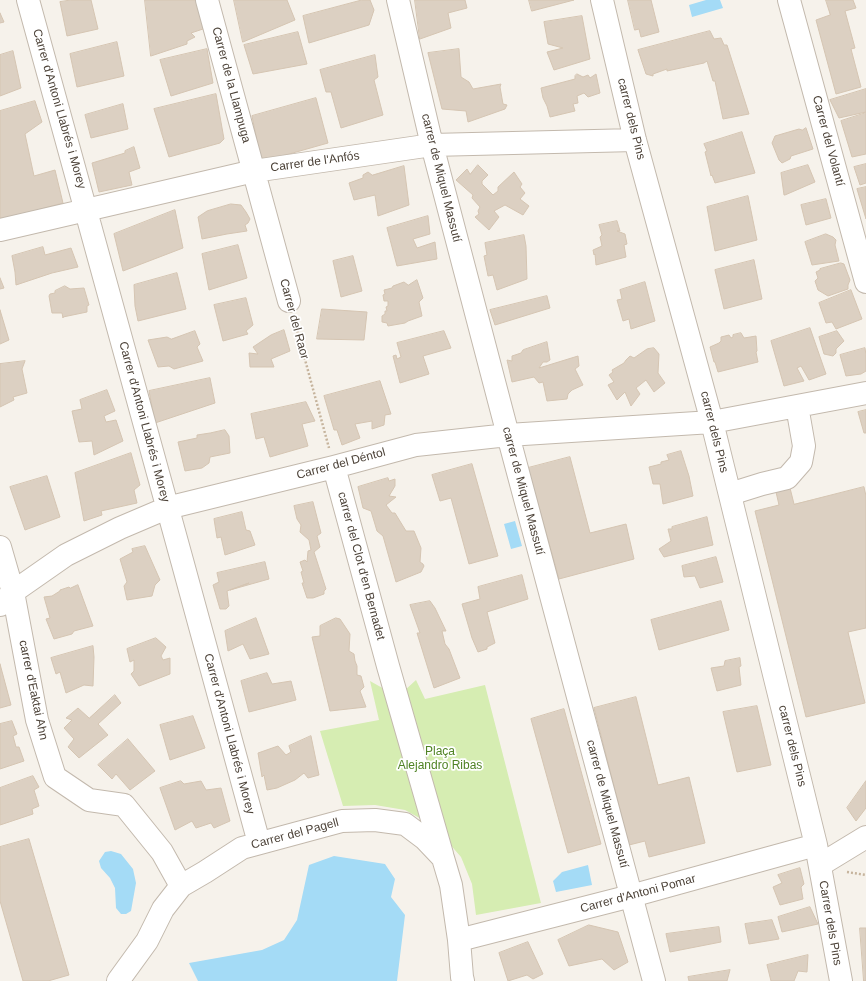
<!DOCTYPE html>
<html>
<head>
<meta charset="utf-8">
<style>
	body { margin:0 }
	canvas { display:block; background:#f6f2eb }
</style>
</head>
<body>
<canvas width="866" height="981"></canvas>
<script>
const ctx = document.querySelector('canvas').getContext('2d');
ctx.lineJoin = 'round';
function fillPath(path, color) { ctx.fillStyle = color; ctx.fill(path, 'evenodd'); }
function stroke(path, color, width, dash) { ctx.strokeStyle = color; ctx.lineWidth = width; ctx.lineCap = dash ? 'butt' : 'round'; ctx.setLineDash(dash || []); ctx.stroke(path); }
function label(font, color, halo, rows, align = 'center') {
  ctx.font = font + ' Arial,sans-serif'; ctx.lineWidth = 3.5; ctx.setLineDash([]); ctx.textBaseline = 'middle'; ctx.strokeStyle = halo; ctx.fillStyle = color; for (const [text, x, y, turn = 0] of rows) {
    ctx.save(); ctx.translate(x, y); ctx.rotate((+turn || 0) * Math.PI / 180); ctx.textAlign = isNaN(turn) ? turn : align; if (halo) ctx.strokeText(text, 0, 0); ctx.fillText(text, 0, 0); ctx.restore();
  }
}
fillPath(new Path2D(`
	M416 680 425 699 485 685 541 903 476 915 472 884 461 857 434 826 405 810 375 805 343 806 320 731 379 720 370 681 386 690 404 691Z`), '#d6edb2');
fillPath(new Path2D(`
	M706 0H720L723 8 692 17 689 5Z
	M515 521 522 546 511 549 504 524Z
	M111 851 121 854 133 869 136 883 131 911 126 914H121L116 908 115 888 110 878 101 868 99 861 105 852Z
	M334 856 385 864 395 879 391 897 405 915 397 981H198L189 963 262 950 284 940 297 920 309 865Z
	M588 865 592 885 556 892 553 881 562 872Z`), '#a4dbf6');
const building = new Path2D(`
	M71 0H91L98 29 67 36 60 2Z
	M145 0H198L206 28 191 33 195 37 187 41V44L151 56Z
	M234 0H287L295 20 243 42Z
	M362 0H370L374 10 369 25 309 43 303 16Z
	M415 0H465L467 8 448 13 451 28 420 39Z
	M529 0H574L532 11Z
	M628 0H651L659 32 641 37 639 29 635 30Z
	M826 0H853L856 8 845 11 855 48 851 49 861 87 836 94 816 20 830 15Z
	M0 13 4 22 0 23Z
	M582 16 590 59 554 70 547 52 563 48 548 44 544 22Z
	M710 31 714 39 721 38 724 45H727L749 114 723 119 715 81H713L707 61 704 63 667 71V69L653 74V76L646 74 638 50Z
	M298 32 307 64 253 74 244 45Z
	M117 42 124 76 77 87 70 54Z
	M207 49 213 83 171 96 160 60Z
	M459 49 461 77 469 82 473 89 501 84 500 87 503 104 507 105 505 109 468 122 466 111 442 109 428 53Z
	M13 51 21 88 0 96V55Z
	M375 55 378 77 374 80 383 115 341 128 331 92H326L320 70Z
	M577 74 583 77 588 75 590 78 596 74 600 93 588 97 584 93 577 96 578 103 573 104 575 111 550 117 547 106 543 98 541 88 575 79V76Z
	M866 89V112L839 118 830 100Z
	M216 94 224 139 220 143 169 157 154 109Z
	M316 98 328 143 261 162 252 116Z
	M35 101 42 122 25 134 34 176 55 170 63 203 0 220V111Z
	M123 104 128 129 91 138 85 115Z
	M866 113V154L852 157 841 121Z
	M806 128 813 149 791 156 790 159 782 163 779 160 772 143 775 136 799 129 802 130Z
	M742 132 755 173 715 183 712 175 711 176 705 152 707 151 704 144Z
	M134 147 140 168 129 172 132 185 99 192 92 163 125 153V151Z
	M866 164V183L860 185 854 167Z
	M478 165 488 175 482 181V184L493 195 498 191V187L514 172 522 184 520 187 525 193 520 199 529 206 523 215 505 205 494 211 499 217 489 230 475 217 479 214 478 211 480 207 472 198 473 195 456 180 467 169 470 174Z
	M808 165 815 182 785 195H784L781 173Z
	M404 166 409 205 378 216 375 195 354 200 349 183 363 178V175L368 172 372 175Z
	M866 187V219L857 189Z
	M748 196 757 240 715 251 707 207Z
	M826 199 831 218 806 225 801 205Z
	M231 204 241 205 246 212 250 219 248 223 245 225 247 231 227 234 202 239 198 217 207 211Z
	M175 210 183 248 123 271 114 234Z
	M428 216 430 234 413 239 417 248 435 242 437 259 397 266 387 228Z
	M617 221 620 231H617L625 234 627 244 624 245 626 257 596 265 595 254 594 255 593 250 602 246 600 237 602 235 599 225Z
	M826 234 833 237 836 240 835 245 839 261 812 265 805 242Z
	M524 235 526 246 527 279 497 290 493 275 488 276 484 256 487 255 485 243Z
	M238 245 247 278 209 290 202 254Z
	M43 247 45 255 71 248 78 267 52 273 16 285 15 272 12 256Z
	M353 256 362 291 341 297 333 261Z
	M754 260 762 299 724 309 715 270Z
	M841 263 844 264 850 280 848 285V289L828 296 818 290 815 281 818 278 816 272 820 270V269Z
	M177 273 186 309 138 321 135 306 134 285Z
	M0 278 4 288 0 289Z
	M417 280 423 298 419 302 422 316 408 321 405 323 388 326 387 323 382 322V316L385 314V311H387L386 307 388 306V301H384L383 295 385 294 384 290 392 288 393 286 404 282 408 285Z
	M645 282 655 321 631 329 629 319 623 321 617 300 622 299 620 290Z
	M65 286 70 289 84 288 89 305 87 306V312L63 317V318L62 313H52L49 296 50 294 55 293V291Z
	M851 290 862 319 836 329 832 322 826 323 819 303Z
	M547 296 550 308 495 325 490 310Z
	M246 298 253 325 246 331 248 334 223 341 214 305Z
	M322 309 367 312 364 340 317 339Z
	M0 310 9 340 0 344Z
	M810 328 826 374 809 380 801 366 797 368 804 381 784 386 771 341Z
	M284 330 290 351 271 359 274 367H250L249 353 258 354 253 347 271 335Z
	M195 331 200 344 197 347 203 361 174 369 169 366 158 367 148 340 167 337 171 339Z
	M444 331 451 348 423 356 429 374 400 383 393 356 396 355 397 359 401 357 397 343Z
	M837 331 844 341 836 349V353L833 356 824 354 819 337Z
	M741 333 744 338 756 336 757 351 756 352 758 362 718 372 715 362H714L710 347 719 343 721 341V337L729 335 731 338 733 337V335Z
	M547 342 550 360 547 362H543L539 368 578 356 579 366 575 369 583 385 572 390 568 394 567 399 547 401 543 382 539 383 534 377 512 382 507 360 512 361V356L521 353 523 350Z
	M654 348 659 354 658 373 665 383 654 392 646 380 636 388 640 394 631 406 625 392 617 400 608 385 614 382 609 375 613 372 612 370 624 363 626 360 630 356 634 358 647 349Z
	M865 348 866 355V371L861 374 846 376 840 355Z
	M25 361 22 369 27 393 13 397 14 400 0 407V364Z
	M210 378 215 403 155 423 149 391Z
	M380 381 391 414 385 415 384 425 372 429V421L355 424 360 438 342 445 337 430H334L324 396Z
	M107 390 115 411 104 416 106 422 116 420 123 441 94 455 92 441 79 442 72 411 82 409 80 400Z
	M306 402 315 421 302 424 308 446 270 457 264 437 256 439 251 414Z
	M866 410V433H864L858 412Z
	M225 430 229 436 230 453 210 457 209 463 202 468 185 471 178 442 197 438V435L210 433Z
	M681 451 689 476 693 496 663 504 660 484H653L649 467 661 464V462L669 460 667 455Z
	M131 453 140 485 134 490 137 503 101 511 102 515 84 521 75 473Z
	M570 457 590 533 626 524 634 559 559 579 528 468Z
	M472 464 498 556 469 564 451 498 440 501 432 475Z
	M47 476 60 517 25 530 10 487Z
	M388 478 389 481 395 479V486L389 496 396 497 386 505 392 513H395L406 531H414L421 548 420 562 423 564 424 566 421 572 396 582 383 536 377 531 371 511 363 508 358 487Z
	M864 487 866 496V628L848 632 865 703 806 717 755 511 779 505 776 492 790 488 794 504Z
	M313 502 321 533 317 536 320 547 314 552 326 589 324 591V594L313 598H307L302 583H304L301 572 303 571 300 562 305 560 307 562 308 551 311 550 309 540 300 532 301 525 297 519 294 506Z
	M242 512 246 530 250 531 255 545 225 555 221 537 217 538 214 519Z
	M707 517 713 545 664 557 659 549 671 541 668 529H672V527Z
	M145 546 160 580 155 585 152 596 127 600 124 586 127 582 120 559 133 552 132 549Z
	M716 557 723 582 700 588 695 576 684 577 682 566Z
	M265 562 269 579 230 590 249 583 227 591 229 606 226 609H220L213 585 219 582 217 573Z
	M522 575 528 599 487 612 495 643 487 647V649L478 652 472 638 462 604 480 599 478 587Z
	M78 585 93 626 74 631 72 634 54 639 46 619 50 618 44 597 52 596 60 591V590L69 587 70 588Z
	M430 601 435 608 446 631H442L445 644 449 649 460 678 434 688 417 633H420L410 605Z
	M721 601 729 630 659 650 651 620Z
	M256 618 269 654 250 659 243 644 228 651 225 631Z
	M336 618 340 619 350 634 349 651 354 654 355 661 357 666V675L361 676 364 687 360 691 366 707 330 711 312 637 320 636V626Z
	M156 638 166 647 161 656 163 660 170 658V674L139 686 131 674 134 671V660L130 662 127 649Z
	M93 646 94 657 93 686 84 685 66 693 60 672 56 674 51 658Z
	M740 658 741 666 739 667 741 685 717 691 711 668 724 666 725 661Z
	M0 664 11 705 0 708Z
	M267 673 272 684 291 681 296 700 249 712 241 681Z
	M115 695 121 703 98 724 108 735 79 758 68 747 74 739 64 728 72 720 66 718 78 708 89 718Z
	M636 697 658 785 689 777 705 843 649 857 645 841 629 845 594 708Z
	M757 706 771 765 737 772 723 712Z
	M564 709 601 844 568 853 531 719Z
	M193 716 205 748 170 760 160 725Z
	M12 721 17 734 13 736 16 747H19L24 761 0 769V724Z
	M311 736 319 775 308 778 304 773 295 780 277 788 267 790 264 775 262 777 258 753 278 746 286 755 291 752 289 746Z
	M128 739 155 771 130 790 116 774 112 779 98 765Z
	M33 776 39 787 34 790 39 806 32 809 33 814 0 825V788Z
	M181 781 184 784 201 781 206 790 221 788 230 821 214 828 211 823 196 828 192 821 175 830 160 788Z
	M866 781V808L856 821 847 808Z
	M29 839 69 975 48 981H23L0 901V847Z
	M800 868 804 884 801 887 803 899 780 905 773 887 782 883 778 875Z
	M810 907 818 924 782 932 778 917Z
	M772 920 779 939 749 944 745 924Z
	M589 925 618 932 628 962 614 970 602 959 569 966 558 940Z
	M719 927 721 942 670 952 666 934Z
	M860 928H866V981H864Z
	M528 942 543 974 533 979 527 975 508 981 499 953Z
	M808 955 807 972 798 971 794 981H771L767 965Z
	M730 970 727 981H689L688 977Z`);
fillPath(building, '#dcd0c2');
stroke(building, '#d5c5b2', 1);
const minor = new Path2D(`
	M28 0C107 281 182 562 259 843
	M207 0 289 301
	M398 0 432 145 508 435 654 981
	M602 0 635 140 712 422 816 845 841 981
	M789 0 866 282
	M0 230 254 171 432 145 635 140
	M334 467 388 666 442 854
	M730 494 762 484 787 478 801 462 804 446 797 406
	M0 547 13 592 37 720 55 777 89 800 124 805 162 852 181 886
	M0 605 13 592 66 555 120 528 167 508 334 467 416 445 508 435 712 422 866 393
	M820 865 866 837
	M459 940 631 896 816 845
	M118 981 147 941 163 909 181 886 205 872 242 848 342 821 375 820 405 824 425 839 443 858 451 885 459 940 462 977 463 981`);
stroke(minor, '#c3b9ad', 24);
stroke(new Path2D(`
	M294 319 329 448
	M847 872 866 875`), '#c6b49d', 2.5, [2, 2]);
stroke(minor, '#fff', 22);
label('12px', '#4c4238', '#fff', [
	["Carrer de la Llampuga",231,85,75],
	["Carrer d'Antoni Llabrés i Morey",59,109,74],
	["carrer dels Pins",631,119,76],
	["Carrer del Volantí",828,141,75],
	["Carrer de l'Anfós",315,162,-8],
	["carrer de Miquel Massutí",441,178,76],
	["Carrer del Raor",294,319,75],
	["Carrer d'Antoni Llabrés i Morey",144,422,75],
	["carrer dels Pins",714,432,76],
	["Carrer del Déntol",341,464,-15],
	["carrer de Miquel Massutí",523,491,75],
	["carrer del Clot d'en Bernadet",361,566,75],
	["carrer d'Eaktai Ahn",33,690,78],
	["Carrer d'Antoni Llabrés i Morey",229,734,75],
	["carrer dels Pins",792,746,76],
	["carrer de Miquel Massutí",607,804,75],
	["Carrer del Pagell",295,834,-15],
	["Carrer d'Antoni Pomar",638,894,-15],
	["Carrer dels Pins",830,923,80]
]);
label('12px', '#508325', '#fff', [
	["Plaça",440,752],
	["Alejandro Ribas",440,766]
]);
</script>
</body>
</html>
